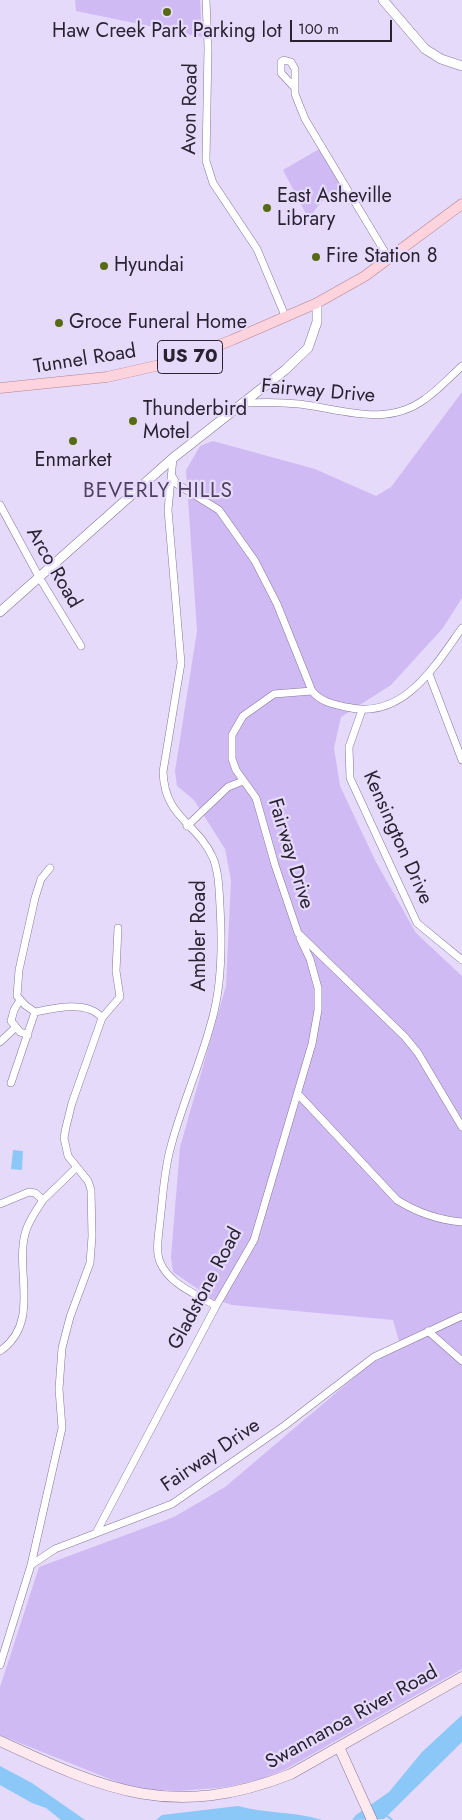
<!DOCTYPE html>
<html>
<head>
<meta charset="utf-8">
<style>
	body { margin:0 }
	#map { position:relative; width:462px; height:1820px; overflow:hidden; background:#e6dafa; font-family:Jost,sans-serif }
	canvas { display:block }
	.scale { position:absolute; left:290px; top:20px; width:102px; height:22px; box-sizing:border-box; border:2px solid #282231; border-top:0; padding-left:6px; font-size:15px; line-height:18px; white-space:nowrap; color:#282231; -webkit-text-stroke:4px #e6dafa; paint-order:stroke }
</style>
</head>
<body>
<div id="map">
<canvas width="462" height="1820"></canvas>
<div class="scale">100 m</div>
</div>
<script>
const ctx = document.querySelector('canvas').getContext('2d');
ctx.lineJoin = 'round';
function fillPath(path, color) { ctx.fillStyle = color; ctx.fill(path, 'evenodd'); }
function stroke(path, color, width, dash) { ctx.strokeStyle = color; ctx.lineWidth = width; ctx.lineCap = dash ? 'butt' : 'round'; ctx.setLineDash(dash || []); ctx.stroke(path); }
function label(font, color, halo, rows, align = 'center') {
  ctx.font = font + ' Jost,sans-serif'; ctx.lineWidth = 4.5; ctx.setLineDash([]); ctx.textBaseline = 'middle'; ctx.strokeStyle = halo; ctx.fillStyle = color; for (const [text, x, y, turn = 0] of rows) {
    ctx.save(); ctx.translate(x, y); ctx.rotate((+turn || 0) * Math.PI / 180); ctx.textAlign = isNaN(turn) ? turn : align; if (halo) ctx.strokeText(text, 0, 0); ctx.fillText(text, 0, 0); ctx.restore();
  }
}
fillPath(new Path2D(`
	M75 0H200L202 37 76 11Z
	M319 149 346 194 341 197 337 191 321 202 312 214 307 216 283 170Z
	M462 392V598L443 628 391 685 341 717 334 748 340 786 376 862 416 933 462 976V1669L286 1769 261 1779 227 1787 179 1791 137 1790 0 1735V1687L39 1567 174 1517 225 1487 370 1364 401 1348 393 1320 232 1305 211 1298 173 1272 171 1257 180 1147 226 986 231 880 225 849 194 800 177 786 175 771 197 631 186 470 200 446 213 441 315 469 376 496 391 487Z`), '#d0baf4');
fillPath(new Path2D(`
	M13 1150 23 1151 22 1170 11 1169Z
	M462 1715V1742L384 1819 352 1820 356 1815 389 1792 422 1752Z
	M0 1766 32 1783 85 1820H61L46 1808 32 1803 0 1785Z
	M238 1806C266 1814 295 1811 322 1820H156L162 1815Z`), '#8bc8f7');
stroke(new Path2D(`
	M386 1815 392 1820`), '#8bc8f7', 2);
const minor = new Path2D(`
	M206 0 208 47 206 161 213 183 257 249 286 318
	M293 86 281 73V62L284 60 291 62 295 69V94L305 119 389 259
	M245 403C264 402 281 402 299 404 342 409 386 428 425 399 438 390 450 377 462 366
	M173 458 168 510 181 663 163 772C165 819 197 822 213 858 219 873 219 890 220 906 222 940 222 979 214 1012 203 1058 183 1101 171 1146 164 1170 163 1196 160 1221 159 1233 155 1251 160 1262 169 1284 196 1294 216 1306
	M172 476 177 484 219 510 255 561 277 604 312 691
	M0 505 39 577 81 646
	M462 628C434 667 403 721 346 707 333 704 321 702 312 691L274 694 243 716 232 735V759L236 770 256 798 275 865 298 933 405 1037 418 1053 462 1127
	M429 674 462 760
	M362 710 349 747 350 778 417 923 462 960
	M187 826 228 787 243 781
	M20 1000 14 1010 11 1021 20 1032 28 1035
	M35 1012 25 1005 17 996 19 970 35 898 41 879 50 868
	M0 1042 15 1028
	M11 1083 35 1012C54 1008 88 1000 102 1018
	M298 1094 397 1200C418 1213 438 1220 462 1222
	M43 1200 76 1168
	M0 1204 29 1192 35 1193 43 1200C36 1211 28 1221 25 1234 15 1272 41 1323 0 1351
	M428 1331 462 1361
	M97 1531 216 1306 254 1240 312 1044 318 1010V988L310 959 300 938
	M31 1565 62 1428 59 1389 62 1348 70 1317 90 1263 92 1236 91 1190 88 1181 68 1156 64 1138 66 1127 72 1103 102 1018 120 997 116 971 118 928
	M0 1665 31 1565 55 1549 172 1504 284 1426 374 1357 462 1316`);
const tertiary = new Path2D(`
	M383 0 425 49 441 59 462 66
	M0 612 173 458 285 370 308 348 317 322V303`);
const secondary = new Path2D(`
	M0 1741C107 1791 174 1820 291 1774L462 1677
	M339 1747 372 1820`);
const primary = new Path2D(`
	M0 388 107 377 182 360 232 340 317 303 365 276 462 204`);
stroke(minor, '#85779b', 8);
stroke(tertiary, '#85779b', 10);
stroke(secondary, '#85779b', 11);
stroke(primary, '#b28292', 11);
stroke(minor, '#fff', 7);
stroke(tertiary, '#fff', 9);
stroke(secondary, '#fee9ee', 10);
stroke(primary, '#fdd3dd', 10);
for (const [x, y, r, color] of [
	[167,12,5,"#566914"],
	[267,208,5,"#566914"],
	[316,257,5,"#566914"],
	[104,266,5,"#566914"],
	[59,323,5,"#566914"],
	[133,421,5,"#566914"],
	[73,441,5,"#566914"]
]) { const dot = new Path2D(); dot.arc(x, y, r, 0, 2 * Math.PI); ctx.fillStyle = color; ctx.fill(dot); stroke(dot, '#e6dafa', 2); }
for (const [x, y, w] of [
	[190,357,65]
]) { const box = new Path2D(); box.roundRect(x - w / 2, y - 16.5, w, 33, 4); ctx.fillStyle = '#e6dafa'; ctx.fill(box); stroke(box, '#282231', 1); }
label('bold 19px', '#282231', null, [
	["US 70",190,357]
]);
label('20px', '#282231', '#e6dafa', [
	["Haw Creek Park Parking lot",167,32,"center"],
	["East Asheville",277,197],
	["Library",277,220],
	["Fire Station 8",326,257],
	["Hyundai",114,266],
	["Groce Funeral Home",69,323],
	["Thunderbird",143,410],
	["Motel",143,433],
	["Enmarket",73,461,"center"]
], 'left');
label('20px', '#282231', '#e6dafa', [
	["Avon Road",191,109,-89],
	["Tunnel Road",85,360,-9],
	["Fairway Drive",318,392,5],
	["Arco Road",53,568,60],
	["Kensington Drive",397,838,66],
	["Fairway Drive",290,854,73],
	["Ambler Road",200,936,-90],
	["Gladstone Road",206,1289,-62],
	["Fairway Drive",211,1456,-34],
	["Swannanoa River Road",352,1718,-29]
]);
ctx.letterSpacing = '1px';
label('21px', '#4d4061', '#e6dafa', [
	["BEVERLY HILLS",158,492]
]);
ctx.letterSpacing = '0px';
</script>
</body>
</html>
